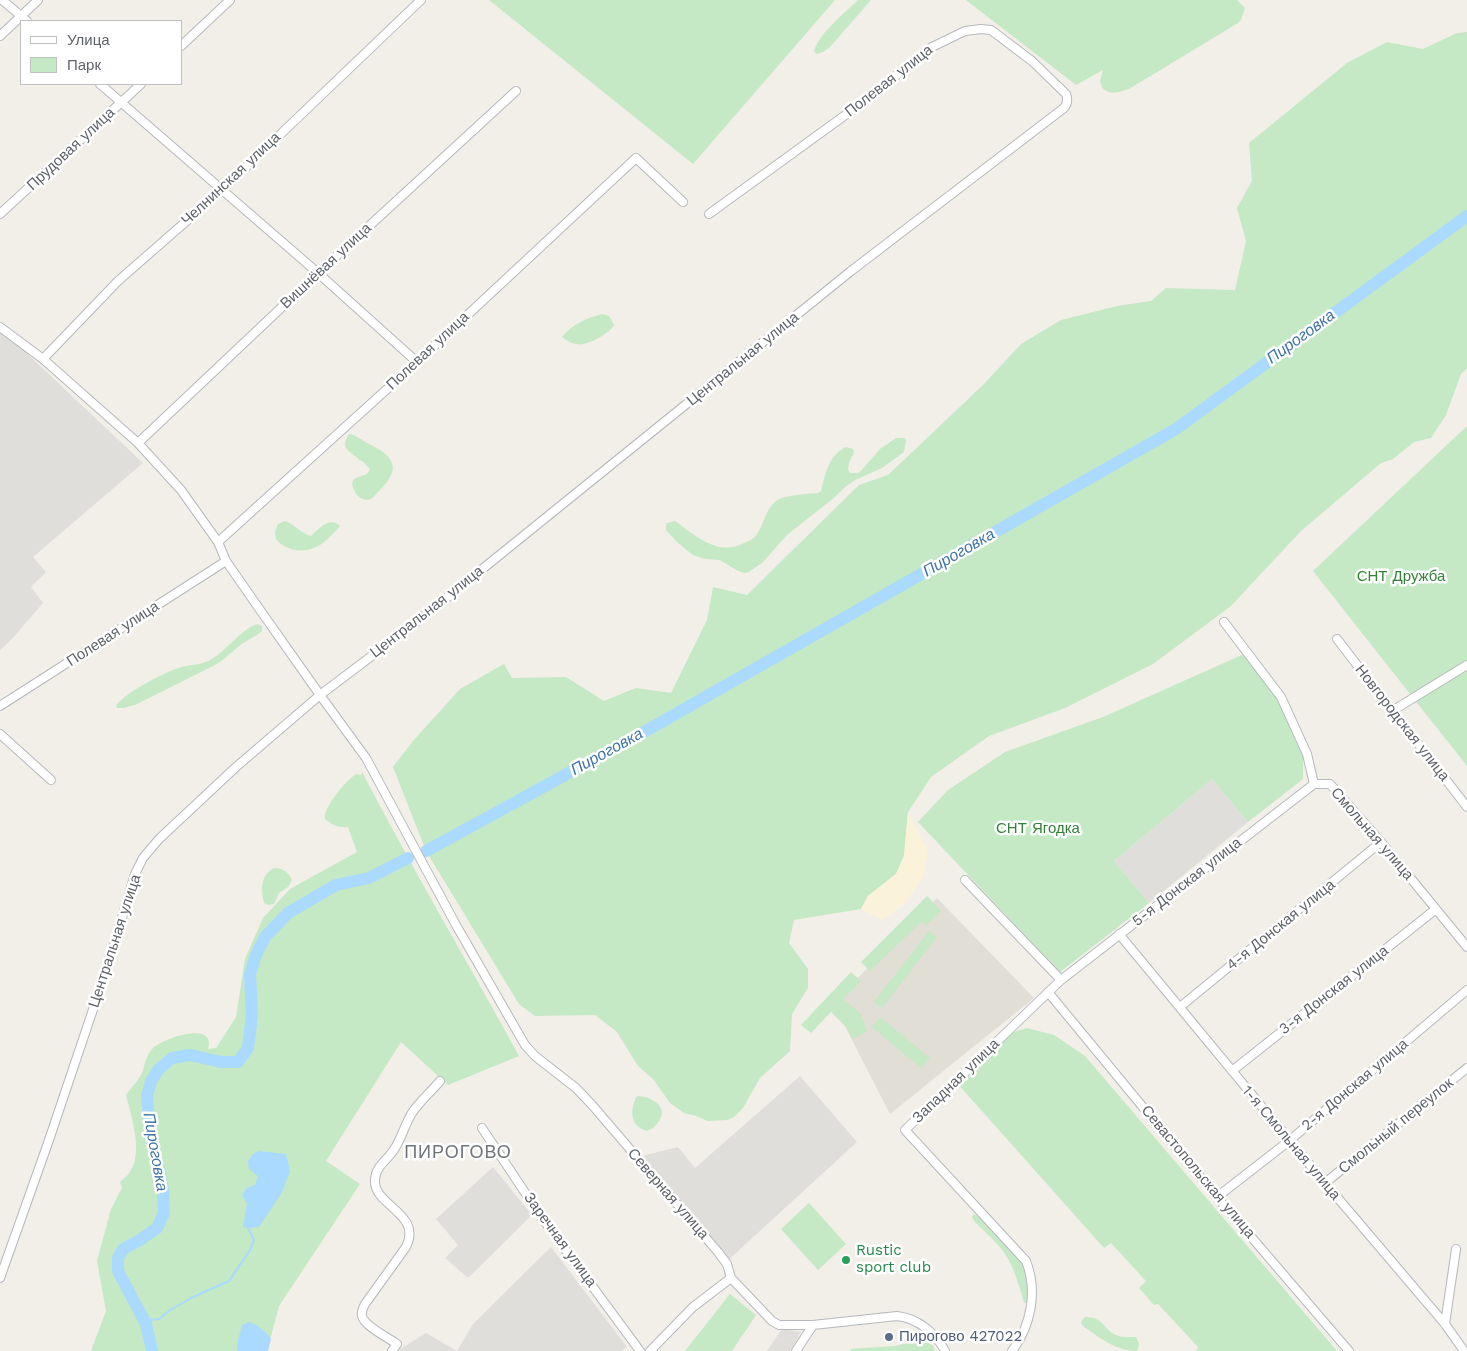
<!DOCTYPE html>
<html>
<head>
<meta charset="utf-8">
<style>
	body { margin:0 }
	#map { position:relative; width:1467px; height:1351px; overflow:hidden; background:#f1efe8; font-family:"Work Sans",sans-serif }
	canvas { display:block }
	.legend { position:absolute; left:20px; top:20px; width:162px; height:65px; box-sizing:border-box; background:#fff; border:1px solid #bfc1c3; margin:0; padding:6px 9px; list-style:none; font-size:15px; color:#5f6368 }
	.legend li { display:flex; align-items:center; gap:10px; height:25px }
	.legend b { width:25px; border:1px solid #bfc1c3 }
</style>
</head>
<body>
<div id="map">
<canvas width="1467" height="1351"></canvas>
<ul class="legend">
<li><b style="height:6px;background:#fff"></b>Улица</li>
<li><b style="height:14px;background:#c5e8c5"></b>Парк</li>
</ul>
</div>
<script>
const ctx = document.querySelector('canvas').getContext('2d');
ctx.lineJoin = 'round';
function fillPath(path, color) { ctx.fillStyle = color; ctx.fill(path, 'evenodd'); }
function stroke(path, color, width, dash) { ctx.strokeStyle = color; ctx.lineWidth = width; ctx.lineCap = dash ? 'butt' : 'round'; ctx.setLineDash(dash || []); ctx.stroke(path); }
function label(font, color, halo, rows, align = 'center') {
  ctx.font = font + ' "Work Sans",sans-serif'; ctx.lineWidth = 5; ctx.setLineDash([]); ctx.textBaseline = 'middle'; ctx.strokeStyle = halo; ctx.fillStyle = color; for (const [text, x, y, turn = 0] of rows) {
    ctx.save(); ctx.translate(x, y); ctx.rotate((+turn || 0) * Math.PI / 180); ctx.textAlign = isNaN(turn) ? turn : align; if (halo) ctx.strokeText(text, 0, 0); ctx.fillText(text, 0, 0); ctx.restore();
  }
}
fillPath(new Path2D(`
	M0 328 143 463 33 557 46 572 31 587 43 603 11 640 0 650Z
	M1212 779 1248 822 1149 903 1114 861Z
	M800 1076 857 1142 725 1263 638 1157 678 1147 695 1168Z
	M493 1167 532 1215 468 1278 445 1258 458 1245 436 1219Z
	M551 1247 627 1347 621 1351H457L473 1324Z
	M782 1329 801 1332 790 1351H767Z
	M426 1333 457 1351H397Z`), '#e0deda');
fillPath(new Path2D(`
	M937 898 1034 998 890 1114 833 1003Z`), '#e1ded6');
fillPath(new Path2D(`
	M489 0H835L693 164Z
	M858 0H871L830 47 823 52 816 54 814 51C820 32 844 14 858 0Z
	M966 0H1237L1245 8 1241 20 1238 23 1129 89C1118 92 1112 96 1102 88L1100 81 1103 70 1076 85Z
	M1467 32V368L1461 374 1446 415 1431 438 1414 442 1393 459 1381 463 1301 531 1231 606 1153 664 1065 708 989 736 931 777 908 812 904 856 896 874 868 896 861 909 794 920 789 943 808 969V988L792 1014 790 1051 760 1078 743 1108 734 1117 727 1120 708 1121 696 1116 684 1113 670 1103 653 1079 638 1066 617 1032 595 1015 535 1016 519 1004 426 851 393 767 413 741 460 689 504 664 512 678 566 677 604 701 636 688 671 693 707 620 713 587 747 595 859 485 888 475 984 384 1021 344 1061 320 1117 306 1151 301 1166 288 1235 290 1246 241 1237 208 1252 181 1249 143 1347 63 1387 42 1423 49 1457 33Z
	M602 314 609 316 614 325C609 334 586 347 576 344 570 343 566 340 562 337 571 325 587 318 602 314Z
	M1467 426V766L1313 571Z
	M349 434C356 435 363 441 369 444 396 457 401 469 379 491 376 494 372 500 367 500 358 500 354 491 352 484L354 479 367 474 370 469C367 466 364 462 360 460 350 451 339 449 349 434Z
	M896 438H904L906 440 904 452 882 468 855 480 845 487 835 497 787 535 763 562 749 572 745 573 738 571 720 560 705 559 693 555 677 542 666 530V526L667 523 675 521C696 536 718 557 744 543 749 541 754 539 757 534 764 524 765 510 776 501 784 495 807 494 818 493L821 491C826 473 828 456 846 447L853 449 854 452 849 463 848 470 850 473H858L861 471 880 449Z
	M285 521C295 524 301 534 311 536 319 529 329 516 340 526 335 532 329 538 323 543 308 554 287 553 276 539L275 532 278 524Z
	M257 624 262 626V631C255 637 245 641 238 647 230 653 224 660 215 665L135 705 123 708H117L116 706C125 692 170 669 186 666 195 664 203 665 212 659 228 649 239 631 257 624Z
	M1244 654 1280 703 1303 754V779L1248 822 1212 779 1114 861 1149 903 1060 972 918 822 948 790 1005 752 1103 717Z
	M362 772C412 868 467 961 519 1056L448 1085 401 1042 326 1161 360 1184 279 1306 267 1351H91L106 1311 97 1261 111 1209 122 1188 120 1182C124 1178 129 1175 131 1170 143 1151 131 1116 126 1095 131 1088 138 1081 142 1073 145 1064 146 1055 153 1048 163 1038 217 1020 208 1049L216 1048 236 1017 245 959 263 918 290 889 357 852 348 827C339 828 332 825 325 819 323 807 346 781 356 774L361 775Z
	M274 868C283 868 288 872 292 880L288 887 279 893 274 904 268 905 264 903C261 890 260 875 274 868Z
	M927 896 941 911 926 925 922 921 870 971 861 962Z
	M929 931 937 937 882 1008 874 1002Z
	M851 972 861 981 843 999 861 1014 867 1031 853 1039 847 1028 831 1012 811 1033 801 1025Z
	M880 1017 930 1058 921 1068 872 1027Z
	M1027 1028 1054 1035 1085 1056 1337 1351H1196L1198 1347 1158 1304 1154 1305 1139 1288 1146 1281 1111 1243 1104 1248 957 1083 1014 1032Z
	M639 1096C652 1097 669 1107 659 1121 656 1126 652 1129 647 1131 630 1126 630 1111 636 1097Z
	M809 1203 846 1244 818 1270 781 1229Z
	M974 1214 989 1224 1021 1263C1028 1276 1032 1288 1028 1303H1024C1018 1282 1013 1262 999 1246 991 1237 982 1229 974 1221L972 1217Z
	M730 1294 756 1315 732 1351H685Z
	M1085 1317C1105 1317 1103 1330 1116 1335 1121 1338 1130 1337 1136 1337L1139 1344 1137 1351C1116 1351 1100 1338 1083 1326L1081 1323 1082 1320Z
	M925 1339 933 1346 935 1351H851L850 1349 895 1346Z`), '#c5e8c5');
fillPath(new Path2D(`
	M908 812 928 852 923 877 904 904 883 920 861 909 868 896 896 874 904 856Z`), '#fbf3d9');
fillPath(new Path2D(`
	M259 1151 286 1154 290 1172 281 1194 259 1227 248 1228 243 1227 247 1204 242 1195 247 1188 255 1185 258 1176 249 1169 248 1161 253 1154Z
	M249 1322C259 1325 265 1331 271 1339L268 1351H237L238 1340 242 1325Z`), '#aadaff');
stroke(new Path2D(`
	M146 1324 150 1320 159 1319 169 1311 191 1298 229 1281 250 1250 254 1240 248 1228`), '#aadaff', 2);
stroke(new Path2D(`
	M426 851 644 732 1176 429 1467 216
	M152 1351 146 1324 118 1271V1258L123 1249 140 1240 157 1228 164 1213 163 1189 150 1132 147 1096 151 1081 159 1069 172 1058 190 1055 221 1062H238L248 1048 252 1015 250 974 256 955 265 937 288 913 336 885 369 878 408 858`), '#aadaff', 12);
const street = new Path2D(`
	M2 0 27 21
	M0 36 38 0
	M181 46 230 0
	M100 84 318 273 417 362
	M0 214 141 84
	M0 327 43 359 138 443 181 490 218 542 226 561 258 607 320 695 366 758 456 925 525 1045 535 1056 576 1088 593 1106 718 1252 727 1264 731 1278 772 1321 779 1325H813L897 1316C917 1318 936 1333 945 1351
	M43 359 118 281 222 190 421 0
	M138 443 318 273 516 91
	M218 542 417 362 636 158 683 202
	M1224 622 1281 697 1307 754 1314 784H1330L1381 842 1467 947
	M1337 639 1467 807
	M0 706 226 561
	M1392 711 1467 665
	M0 734 51 780
	M965 880 1061 980 905 1130 1026 1261C1038 1291 1031 1326 1012 1351
	M1119 934 1325 1183 1445 1324 1464 1351
	M1061 980 1314 784
	M1048 992 1217 1197 1349 1351
	M1180 1007 1381 842
	M1232 1071 1436 909
	M482 1128 542 1218 640 1351
	M1325 1183 1467 1068
	M1217 1197 1289 1141 1467 990
	M0 1278 48 1143 109 962 135 874 143 858 159 839 236 767 320 695 418 621 851 271 1064 108C1068 103 1068 99 1066 94L1032 61 991 30 981 29 965 31 932 47 855 108 709 214
	M1445 1324 1456 1249
	M392 1351 397 1344C389 1338 364 1326 362 1316 361 1312 363 1308 365 1304L406 1247C423 1213 373 1206 375 1180 375 1166 389 1159 395 1148 402 1137 405 1124 412 1113 419 1102 431 1092 440 1081
	M650 1351 693 1307 731 1278
	M796 1351 813 1325`);
stroke(street, '#b5b8bc', 10);
stroke(street, '#fff', 8);
for (const [x, y, r, color] of [
	[846,1260,5,"#2e9e5b"],
	[889,1337,5,"#5c6f8a"]
]) { const dot = new Path2D(); dot.arc(x, y, r, 0, 2 * Math.PI); ctx.fillStyle = color; ctx.fill(dot); stroke(dot, '#fff', 2); }
label('15px', '#5f6368', '#fff', [
	["Полевая улица",889,81,-38],
	["Прудовая улица",71,149,-43],
	["Челнинская улица",231,179,-43],
	["Вишнёвая улица",326,266,-43],
	["Полевая улица",428,351,-43],
	["Центральная улица",743,359,-39],
	["Центральная улица",427,612,-38],
	["Полевая улица",113,634,-33],
	["Новгородская улица",1402,723,52],
	["Смольная улица",1372,834,49],
	["5-я Донская улица",1187,882,-38],
	["4-я Донская улица",1281,925,-39],
	["Центральная улица",115,941,-72],
	["3-я Донская улица",1334,990,-38],
	["Западная улица",956,1081,-44],
	["2-я Донская улица",1355,1085,-40],
	["Смольный переулок",1396,1126,-39],
	["1-я Смольная улица",1291,1143,50],
	["Севастопольская улица",1198,1172,50],
	["Северная улица",668,1194,49],
	["Заречная улица",560,1240,54]
]);
label('15px', '#348238', '#fff', [
	["СНТ Дружба",1401,577],
	["СНТ Ягодка",1038,829]
]);
label('15px', '#27864d', '#fff', [
	["Rustic",856,1251],
	["sport club",856,1268]
], 'left');
label('15px', '#4e5e75', '#fff', [
	["Пирогово 427022",899,1337]
], 'left');
label('italic 16px', '#4174aa', '#fff', [
	["Пироговка",1301,337,-36],
	["Пироговка",959,553,-30],
	["Пироговка",607,752,-29],
	["Пироговка",155,1152,80]
]);
ctx.letterSpacing = '1px';
label('18px', '#70757a', '#fff', [
	["ПИРОГОВО",458,1153]
]);
ctx.letterSpacing = '0px';
</script>
</body>
</html>
